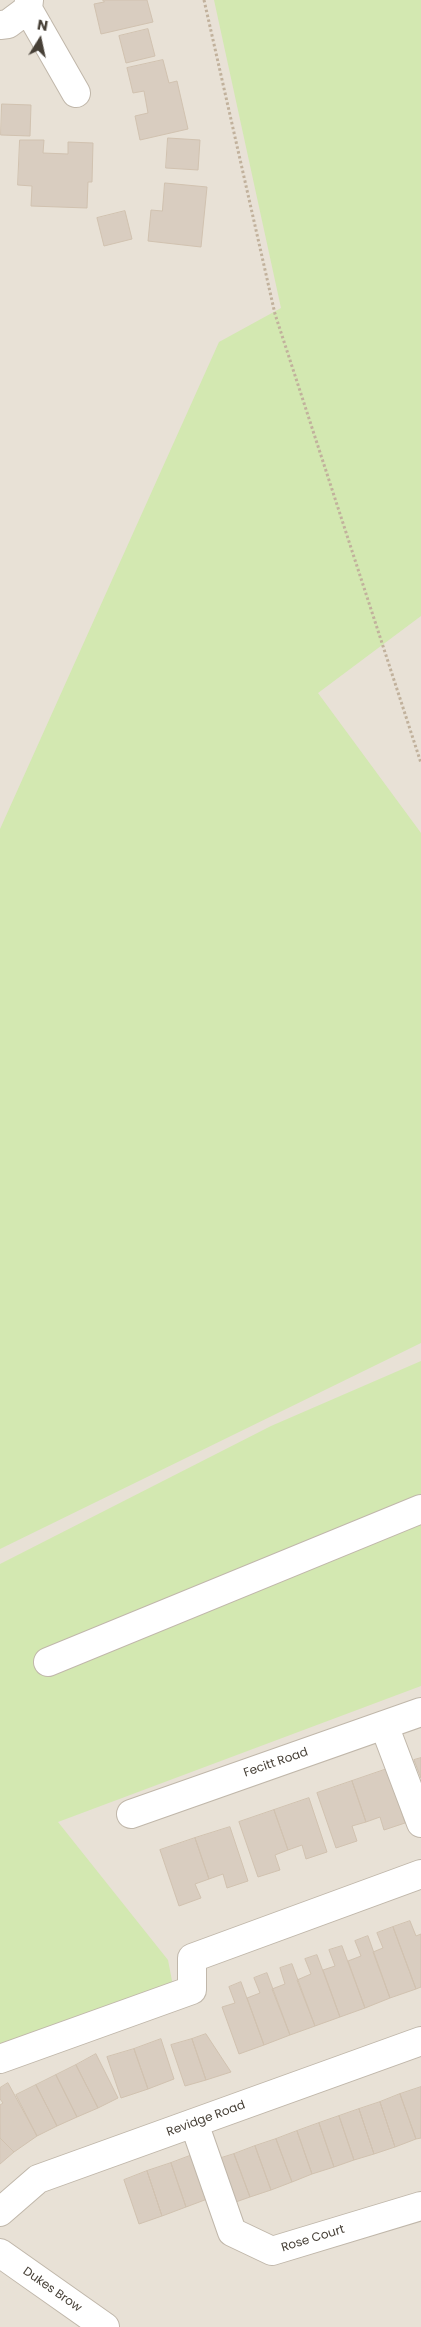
<!DOCTYPE html>
<html>
<head>
<meta charset="utf-8">
<style>
	body { margin:0 }
	#map { position:relative; width:421px; height:2327px; overflow:hidden; background:#f4f0e8; font-family:Poppins,sans-serif }
	canvas { display:block }
	.north { position:absolute; left:15px; top:15px; width:50px; height:50px; -webkit-text-stroke:4px #fff; paint-order:stroke; rotate:10deg; font-size:14px; font-weight:700; line-height:20px; text-align:center; color:#474037 }
	.north::after { content:''; display:block; margin:auto; width:18px; height:22px; background:#474037; clip-path:polygon(50% 0,100% 100%,50% 72%,0 100%) }
</style>
</head>
<body>
<div id="map">
<canvas width="421" height="2327"></canvas>
<div class="north">N</div>
</div>
<script>
const ctx = document.querySelector('canvas').getContext('2d');
ctx.lineJoin = 'round';
function fillPath(path, color) { ctx.fillStyle = color; ctx.fill(path, 'evenodd'); }
function stroke(path, color, width, dash) { ctx.strokeStyle = color; ctx.lineWidth = width; ctx.lineCap = dash ? 'butt' : 'round'; ctx.setLineDash(dash || []); ctx.stroke(path); }
function label(font, color, halo, rows, align = 'center') {
  ctx.font = font + ' Poppins,sans-serif'; ctx.lineWidth = 4; ctx.setLineDash([]); ctx.textBaseline = 'middle'; ctx.strokeStyle = halo; ctx.fillStyle = color; for (const [text, x, y, turn = 0] of rows) {
    ctx.save(); ctx.translate(x, y); ctx.rotate((+turn || 0) * Math.PI / 180); ctx.textAlign = isNaN(turn) ? turn : align; if (halo) ctx.strokeText(text, 0, 0); ctx.fillText(text, 0, 0); ctx.restore();
  }
}
fillPath(new Path2D(`
	M0 0H421V2327H0Z`), '#e8e1d6');
fillPath(new Path2D(`
	M214 0H421V616L318 693 421 833V1343L0 1549V829L219 342 281 308Z
	M421 1361V1686L58 1822 168 1960 173 1986 0 2049V1564L271 1426Z`), '#d3e8b1');
const building = new Path2D(`
	M103 0H147L153 22 101 34 94 4 104 2Z
	M148 29 155 56 126 63 119 36Z
	M163 60 169 83 177 81 188 129 140 140 135 116 148 113 144 91 133 93 127 68Z
	M2 104 31 105 30 136 1 135Z
	M168 138 200 140 198 170 166 168Z
	M20 140H44L43 153 68 154V142L93 143 92 182H88L87 208 31 206 32 186 18 185Z
	M165 183 207 187 201 247 148 241 151 210 162 211Z
	M125 211 132 239 104 246 97 218Z
	M421 1758V1778L414 1760Z
	M387 1769 405 1823 384 1830 380 1817 366 1822 352 1781Z
	M352 1781 366 1822 352 1826 357 1841 336 1848 317 1793Z
	M309 1798 327 1852 306 1859 302 1845 288 1850 274 1810Z
	M274 1810 288 1850 275 1855 280 1870 258 1877 239 1822Z
	M230 1827 248 1881 227 1888 223 1874 209 1879 195 1838Z
	M195 1838 209 1879 195 1884 201 1898 179 1906 160 1850Z
	M410 1921 416 1936 421 1934V1987L416 1989 393 1927Z
	M393 1927 416 1989 390 1998 373 1952 383 1948 377 1933Z
	M368 1936 390 1998 365 2008 348 1961 361 1956 355 1941Z
	M342 1946 365 2008 340 2017 323 1970 335 1966 329 1950Z
	M317 1955 340 2017 315 2026 297 1980 311 1974 305 1959Z
	M292 1964 315 2026 290 2035 272 1989 285 1984 280 1968Z
	M267 1973 290 2035 264 2045 247 1998 260 1993 254 1978Z
	M241 1982 264 2045 239 2054 222 2007 235 2003 229 1987Z
	M206 2034 231 2072 206 2080 192 2039Z
	M161 2039 174 2079 148 2089 134 2049Z
	M192 2039 206 2080 185 2086 171 2045Z
	M134 2049 148 2089 121 2098 107 2057Z
	M96 2054 118 2098 98 2108 76 2065Z
	M76 2065 98 2108 77 2117 56 2075Z
	M56 2075 77 2117 57 2126 36 2085Z
	M8 2083 37 2136 14 2152 0 2138V2105L3 2103 0 2099V2088Z
	M36 2085 57 2126 37 2136 16 2095Z
	M421 2087V2138L416 2139 400 2094Z
	M400 2094 416 2139 395 2147 380 2102Z
	M380 2102 395 2147 374 2154 359 2109Z
	M359 2109 374 2154 354 2160 339 2116Z
	M339 2116 354 2160 334 2167 319 2123Z
	M319 2123 334 2167 312 2174 297 2131Z
	M297 2131 312 2174 292 2182 276 2139Z
	M0 2138 14 2152 0 2164Z
	M276 2139 292 2182 271 2190 255 2146Z
	M255 2146 271 2190 250 2197 234 2154Z
	M195 2154 210 2198 186 2207 171 2163Z
	M234 2154 250 2197 230 2204 215 2160Z
	M171 2163 186 2207 162 2216 147 2171Z
	M147 2171 162 2216 139 2224 124 2180Z`);
fillPath(building, '#d9cdc0');
stroke(building, '#d1c2b0', 1);
const minor = new Path2D(`
	M28 9 76 93
	M0 25 8 24 28 9 29 0
	M48 1662 421 1509
	M384 1725 421 1823
	M131 1814 421 1712
	M0 2059 192 1990V1958L421 1874
	M194 2123 232 2232 272 2251 421 2206
	M0 2212 38 2179 421 2041
	M0 2253 105 2327`);
stroke(minor, '#c0b7aa', 30);
stroke(new Path2D(`
	M204 0 275 314 421 763`), '#c1b19c', 3, [2.5, 2.5]);
stroke(minor, '#fff', 28);
label('12px', '#474037', '#fff', [
	["Fecitt Road",276,1763,-19],
	["Revidge Road",206,2119,-20],
	["Rose Court",313,2239,-17],
	["Dukes Brow",52,2290,35]
]);
</script>
</body>
</html>
